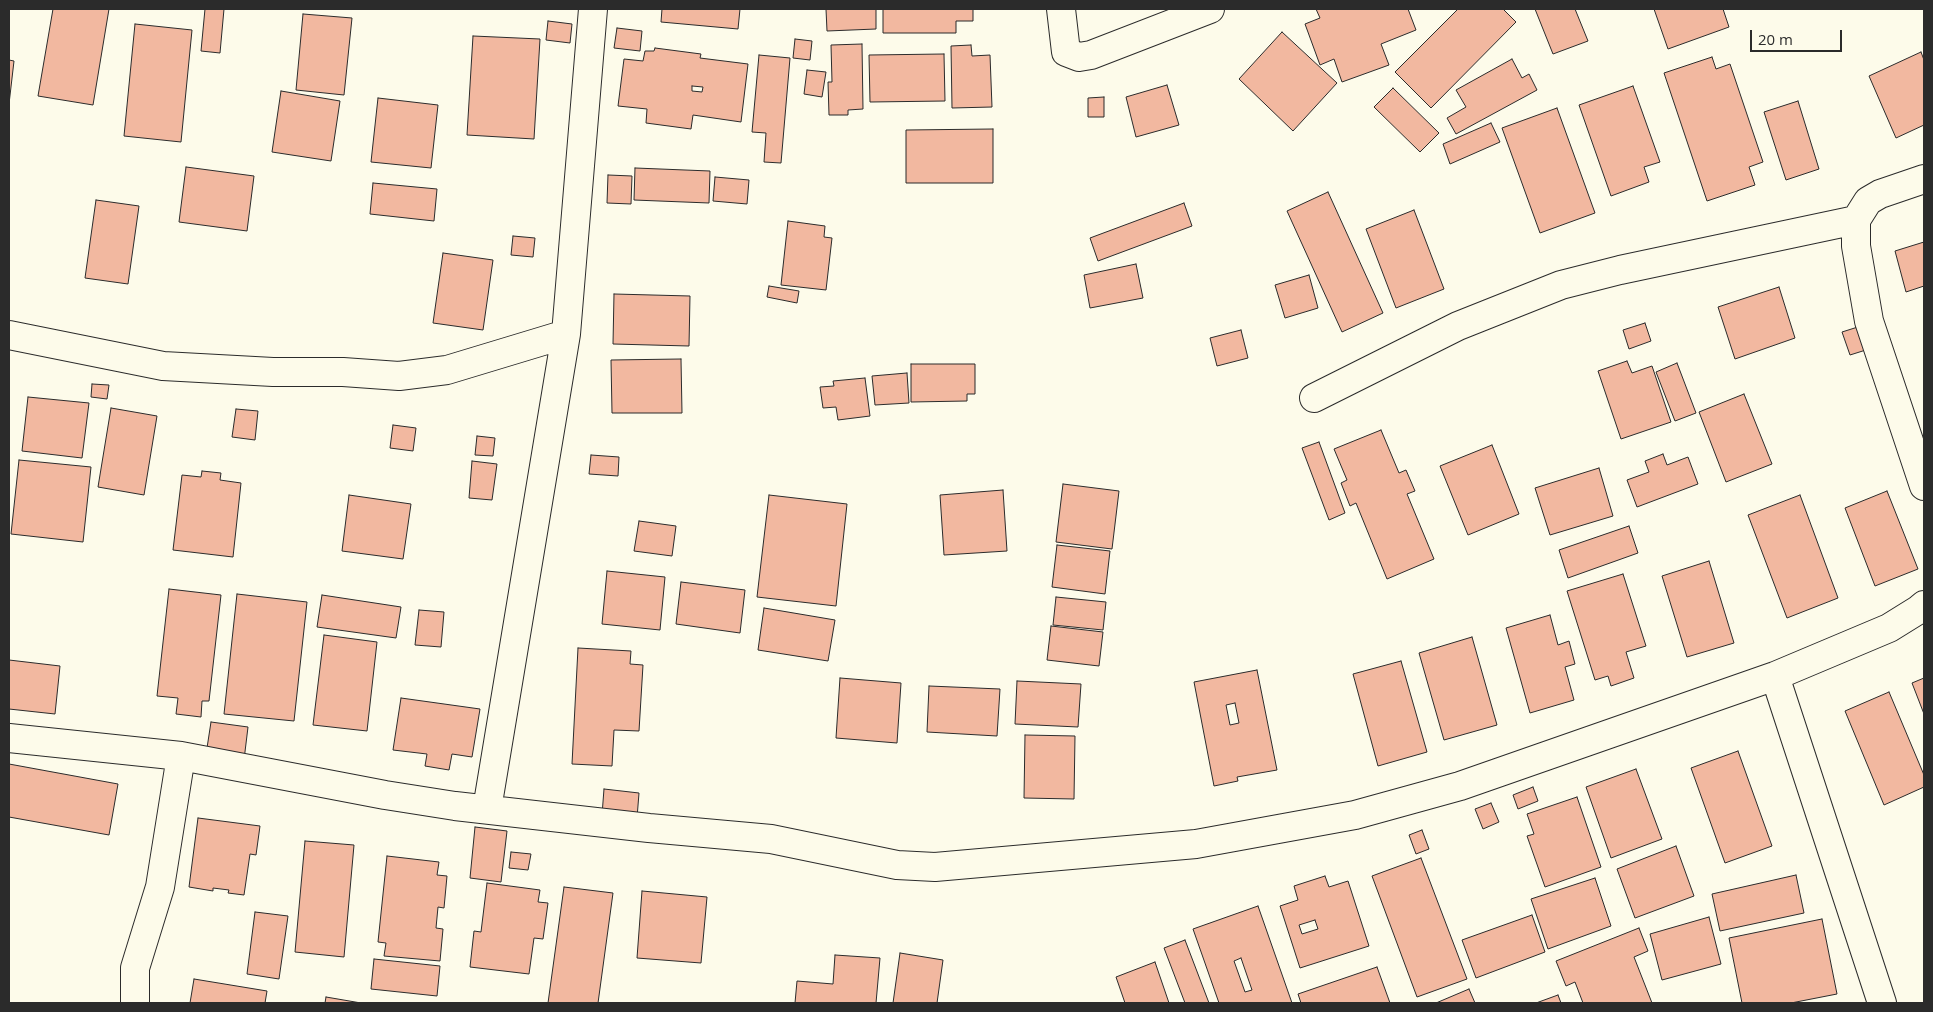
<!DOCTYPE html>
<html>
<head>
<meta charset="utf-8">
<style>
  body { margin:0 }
  #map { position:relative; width:1933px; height:1012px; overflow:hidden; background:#fdfbea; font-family:"Open Sans",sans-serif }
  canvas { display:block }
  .frame { position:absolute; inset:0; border:10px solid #2b2b2b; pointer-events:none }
  .scale { position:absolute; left:1750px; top:30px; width:92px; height:22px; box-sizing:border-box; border:2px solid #2b2b2b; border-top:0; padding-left:6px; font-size:15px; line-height:18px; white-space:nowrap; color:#2b2b2b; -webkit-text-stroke:4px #fdfbea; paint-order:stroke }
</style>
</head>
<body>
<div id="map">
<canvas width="1933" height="1012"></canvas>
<div class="frame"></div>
<div class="scale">20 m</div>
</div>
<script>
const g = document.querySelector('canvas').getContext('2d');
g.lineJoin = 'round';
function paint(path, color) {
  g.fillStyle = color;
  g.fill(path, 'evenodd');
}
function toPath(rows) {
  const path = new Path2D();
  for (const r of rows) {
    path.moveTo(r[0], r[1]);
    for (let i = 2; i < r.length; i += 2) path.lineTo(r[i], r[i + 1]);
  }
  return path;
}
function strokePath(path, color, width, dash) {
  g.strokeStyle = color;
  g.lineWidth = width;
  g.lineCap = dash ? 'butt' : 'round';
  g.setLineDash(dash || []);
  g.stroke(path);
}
const building = toPath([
  [53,9,109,9,93,105,38,96,53,9],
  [205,9,224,9,220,53,201,51,205,9],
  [662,9,740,9,738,29,661,22,662,9],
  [826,9,876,9,876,29,827,31,826,9],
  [883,9,973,9,973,21,956,21,956,33,883,33,883,9],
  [1316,9,1408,9,1416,30,1381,44,1389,65,1342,82,1334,59,1320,65,1305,24,1320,18,1316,9],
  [1458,9,1503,9,1516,22,1431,108,1395,72,1458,9],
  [1535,9,1575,9,1588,41,1553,54,1535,9],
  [1654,9,1723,9,1729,27,1668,49,1654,9],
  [303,14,352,18,344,95,296,90,303,14],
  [548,21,572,24,570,43,546,40,548,21],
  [135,24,192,30,181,142,124,136,135,24],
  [617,28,642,31,640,51,614,48,617,28],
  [1282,32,1337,83,1293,131,1239,79,1282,32],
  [473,36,540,39,534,139,467,135,473,36],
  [795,39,812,41,810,60,793,58,795,39],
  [862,44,863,109,848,110,848,115,829,115,828,82,832,82,831,45,862,44],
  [971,45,972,56,990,55,992,107,952,108,951,46,971,45],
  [655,48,701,54,700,58,748,64,741,122,693,115,691,129,646,123,647,109,618,106,624,59,643,61,645,51,654,51,655,48],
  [692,86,703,87,702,92,692,91,692,86],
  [1921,52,1924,60,1924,125,1896,138,1869,76,1921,52],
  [944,54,945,101,870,102,869,55,944,54],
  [759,55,790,58,781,163,764,162,766,133,752,132,759,55],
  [1712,57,1716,69,1730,64,1763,162,1749,167,1755,185,1707,201,1664,73,1712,57],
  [1512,59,1522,78,1529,74,1537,90,1456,134,1447,118,1466,107,1456,90,1512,59],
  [9,60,14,61,9,104,9,60],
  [807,70,826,72,822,97,804,94,807,70],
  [1167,85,1179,125,1136,137,1126,97,1167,85],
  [1633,86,1660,162,1644,167,1649,182,1611,196,1579,105,1633,86],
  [1393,88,1439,133,1420,152,1374,107,1393,88],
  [281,91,340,101,331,161,272,152,281,91],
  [1104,97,1104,117,1088,117,1088,98,1104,97],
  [378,98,438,105,431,168,371,162,378,98],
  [1798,101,1819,169,1786,180,1764,112,1798,101],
  [1557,108,1595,213,1540,233,1502,128,1557,108],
  [1491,123,1500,142,1450,164,1443,144,1491,123],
  [993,129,993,183,906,183,906,130,993,129],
  [186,167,254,176,247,231,179,222,186,167],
  [635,168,710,171,709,203,634,200,635,168],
  [608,175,632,176,631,204,607,203,608,175],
  [715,177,749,180,747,204,713,201,715,177],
  [373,183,437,189,434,221,370,214,373,183],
  [1328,192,1383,313,1342,332,1287,211,1328,192],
  [96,200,139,206,128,284,85,278,96,200],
  [1184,203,1192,226,1098,261,1090,238,1184,203],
  [1414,210,1444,289,1396,308,1366,229,1414,210],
  [788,221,825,226,824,237,832,238,826,290,781,285,788,221],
  [513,236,535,238,533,257,511,255,513,236],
  [1924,242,1924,286,1906,292,1895,251,1924,242],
  [443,253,493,260,483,330,433,323,443,253],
  [1136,264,1143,298,1090,308,1084,275,1136,264],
  [1309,275,1318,308,1285,318,1275,285,1309,275],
  [769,286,799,291,797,303,767,297,769,286],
  [1779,287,1795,338,1735,359,1718,307,1779,287],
  [614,294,690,296,689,346,613,344,614,294],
  [1645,323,1651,341,1629,349,1623,330,1645,323],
  [1861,326,1869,349,1850,355,1842,332,1861,326],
  [1241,330,1248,358,1217,366,1210,338,1241,330],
  [681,359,682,413,612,413,611,360,681,359],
  [1627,361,1632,373,1652,366,1671,422,1621,439,1598,371,1627,361],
  [1677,363,1696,413,1675,421,1656,372,1677,363],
  [911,364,975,364,975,394,967,394,967,401,911,402,911,364],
  [907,373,909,403,875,405,872,376,907,373],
  [865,378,870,416,838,420,836,407,823,408,820,387,834,386,833,381,865,378],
  [92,384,109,385,107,399,91,397,92,384],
  [1744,394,1772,464,1726,482,1699,412,1744,394],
  [28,397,89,403,82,458,22,451,28,397],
  [111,408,157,416,144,495,98,487,111,408],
  [236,409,258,411,255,440,232,437,236,409],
  [393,425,416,428,413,451,390,448,393,425],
  [1381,430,1399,473,1406,470,1415,491,1407,494,1434,559,1387,579,1356,503,1350,506,1341,483,1347,480,1334,449,1381,430],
  [477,436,495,438,493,456,475,455,477,436],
  [1319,442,1345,513,1329,520,1302,448,1319,442],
  [1492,445,1519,514,1468,535,1440,466,1492,445],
  [1663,454,1667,465,1688,457,1698,484,1637,507,1627,480,1649,472,1645,461,1663,454],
  [591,455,619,457,618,476,589,474,591,455],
  [19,460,91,467,83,542,11,534,19,460],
  [472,461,497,464,492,500,469,498,472,461],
  [1599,468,1613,516,1550,535,1535,488,1599,468],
  [202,471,221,473,220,480,241,483,233,557,173,550,182,475,201,477,202,471],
  [1063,484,1119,491,1112,549,1056,542,1063,484],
  [1003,490,1007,551,944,555,940,495,1003,490],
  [1887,491,1918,569,1875,586,1845,508,1887,491],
  [349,495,411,504,403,559,342,551,349,495],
  [769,495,847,504,836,606,757,597,769,495],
  [1800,495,1838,598,1787,618,1748,515,1800,495],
  [639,521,676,526,672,556,634,551,639,521],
  [1629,526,1638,553,1568,578,1559,550,1629,526],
  [1057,545,1110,551,1105,594,1052,587,1057,545],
  [1709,561,1734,643,1687,657,1662,576,1709,561],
  [607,571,665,577,660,630,602,624,607,571],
  [1623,574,1646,646,1626,652,1634,678,1611,686,1608,676,1595,680,1567,591,1623,574],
  [681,582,745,590,740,633,676,624,681,582],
  [169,589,221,595,209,701,202,701,201,717,176,714,178,698,157,696,169,589],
  [237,594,307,602,294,721,224,714,237,594],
  [322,595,401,607,396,638,317,627,322,595],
  [1056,597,1106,602,1103,630,1053,625,1056,597],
  [764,608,835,620,828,661,758,650,764,608],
  [419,610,444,612,441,647,415,645,419,610],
  [1550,615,1558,645,1569,641,1575,664,1565,667,1574,700,1530,713,1506,628,1550,615],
  [1051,626,1103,632,1099,666,1047,660,1051,626],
  [324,635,377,642,367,731,313,725,324,635],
  [1472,637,1497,725,1444,740,1419,653,1472,637],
  [578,648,631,651,630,664,643,665,639,731,614,730,612,766,572,764,578,648],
  [9,660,60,666,55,714,9,709,9,660],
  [1401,661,1427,752,1378,766,1353,674,1401,661],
  [1257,670,1277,770,1237,777,1238,781,1214,786,1194,682,1257,670],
  [1235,703,1239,723,1230,725,1226,705,1235,703],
  [840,678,901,683,897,743,836,738,840,678],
  [1924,678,1924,714,1912,683,1924,678],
  [1017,681,1081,684,1078,727,1015,724,1017,681],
  [929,686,1000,689,997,736,927,732,929,686],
  [1889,692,1924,775,1924,787,1884,805,1845,711,1889,692],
  [401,698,480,709,472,757,452,754,449,770,425,766,427,754,393,750,401,698],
  [211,722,248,727,244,760,207,748,211,722],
  [1025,735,1075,736,1074,799,1024,798,1025,735],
  [1738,751,1772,846,1725,863,1691,768,1738,751],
  [9,764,118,784,109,835,9,817,9,764],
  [1636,769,1662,839,1611,858,1586,787,1636,769],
  [1533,787,1538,801,1518,809,1513,795,1533,787],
  [604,789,639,793,637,818,602,815,604,789],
  [1577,797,1601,867,1545,887,1527,836,1534,834,1527,814,1577,797],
  [1491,803,1499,822,1483,829,1475,809,1491,803],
  [198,818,260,826,256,855,250,854,244,895,228,893,229,890,213,888,213,891,189,887,198,818],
  [475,827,507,831,501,882,470,878,475,827],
  [1422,830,1429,849,1416,854,1409,835,1422,830],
  [305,841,354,845,344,957,295,952,305,841],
  [1676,846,1694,896,1635,918,1617,869,1676,846],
  [511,852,531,854,528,870,509,868,511,852],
  [387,856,439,862,437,875,447,876,444,908,438,907,436,928,443,929,440,961,384,956,386,943,378,942,387,856],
  [1421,858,1467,979,1417,997,1372,876,1421,858],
  [1796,875,1804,913,1720,931,1712,894,1796,875],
  [1325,876,1329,887,1348,881,1369,946,1300,968,1280,906,1298,900,1294,886,1325,876],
  [1315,920,1318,929,1302,934,1299,925,1315,920],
  [1595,878,1611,926,1548,949,1531,899,1595,878],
  [487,883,540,890,538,902,548,903,543,939,534,938,529,974,470,967,474,931,481,932,487,883],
  [564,887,613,893,598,1003,548,1003,564,887],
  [642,891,707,897,701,963,637,958,642,891],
  [1258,906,1292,1003,1219,1003,1193,929,1258,906],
  [1241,958,1252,990,1245,992,1234,961,1241,958],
  [255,912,288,916,279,979,247,974,255,912],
  [1532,915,1545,952,1476,978,1462,940,1532,915],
  [1709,917,1721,964,1662,980,1650,934,1709,917],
  [1822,919,1837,994,1791,1003,1742,1003,1729,938,1822,919],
  [1639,928,1648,951,1634,957,1652,1003,1583,1003,1575,982,1566,986,1556,961,1639,928],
  [1185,940,1209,1003,1185,1003,1164,948,1185,940],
  [900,953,943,960,937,1003,893,1003,900,953],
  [835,955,880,958,876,1003,795,1003,797,981,833,984,835,955],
  [374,959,440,966,437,996,371,989,374,959],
  [1155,962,1169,1003,1125,1003,1116,977,1155,962],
  [1377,967,1390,1003,1301,1003,1298,994,1377,967],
  [194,979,267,991,265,1003,190,1003,194,979],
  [1469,989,1475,1003,1436,1003,1469,989],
  [1558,995,1561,1003,1536,1003,1558,995],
  [326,997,361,1003,325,1003,326,997]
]);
paint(building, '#f2b8a0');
strokePath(building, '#2b2b2b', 1);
const minor = toPath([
  [1061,9,1066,52,1079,57,1091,55,1210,9],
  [1924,179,1880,194,1868,201,1856,220,1856,246,1869,321,1924,486],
  [9,335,163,366,273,372,343,372,399,376,447,370,566,334],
  [1314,398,1458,326,1561,285,1620,270,1856,220],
  [1775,676,1882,1003],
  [9,738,181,756,385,795,455,806,649,828,771,839,897,865,935,867,1196,844,1355,815,1460,786,1775,676,1889,628,1918,610,1924,605],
  [487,809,566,334,593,9],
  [135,1003,135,968,160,887,181,756]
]);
strokePath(minor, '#2b2b2b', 30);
strokePath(minor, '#fdfbea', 28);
</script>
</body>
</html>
